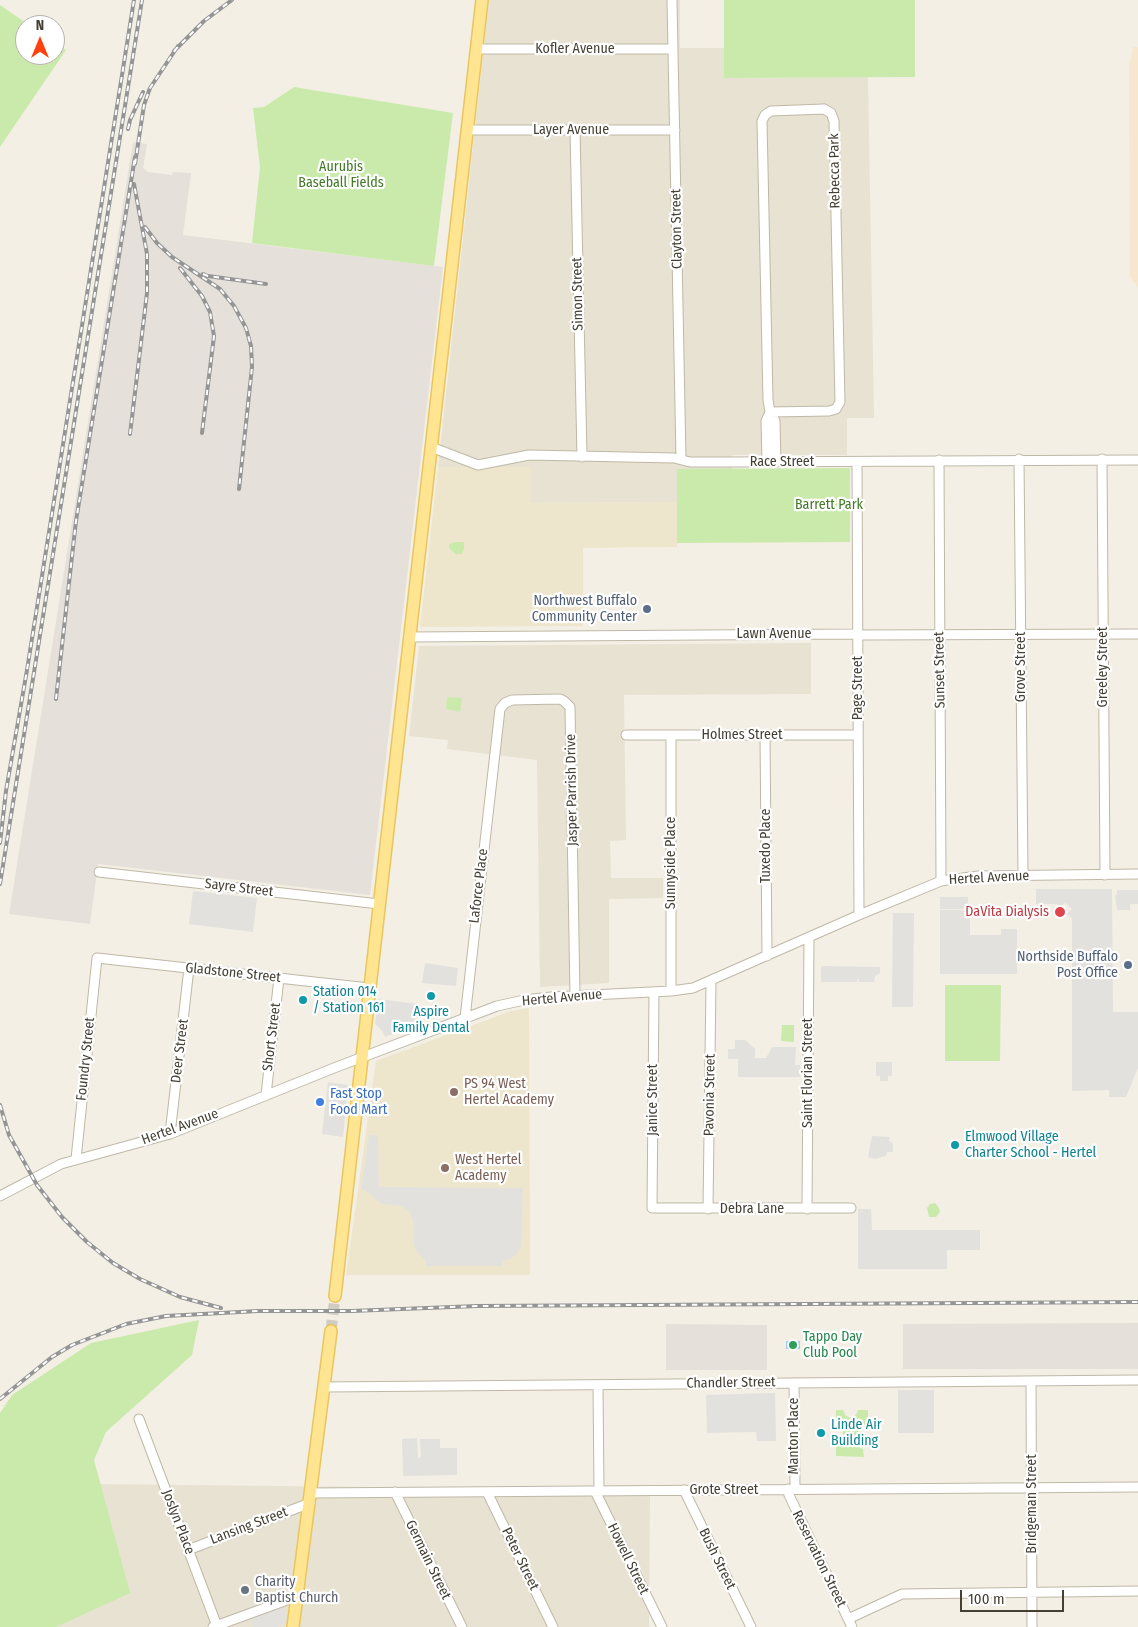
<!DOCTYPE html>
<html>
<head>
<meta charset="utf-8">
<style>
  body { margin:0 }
  #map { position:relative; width:1138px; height:1627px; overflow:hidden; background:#f3efe4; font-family:"Fira Sans Condensed",sans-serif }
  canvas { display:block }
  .north { position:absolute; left:15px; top:15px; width:50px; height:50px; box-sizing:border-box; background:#fff; border:1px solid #b5b2ae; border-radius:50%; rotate:0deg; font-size:14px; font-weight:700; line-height:20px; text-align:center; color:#453f34 }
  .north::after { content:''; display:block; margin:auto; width:18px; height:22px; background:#ff400f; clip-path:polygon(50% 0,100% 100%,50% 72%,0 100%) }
  .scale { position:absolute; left:960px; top:1590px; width:104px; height:22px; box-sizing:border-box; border:2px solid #453f34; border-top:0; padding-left:6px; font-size:15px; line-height:18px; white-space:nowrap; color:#453f34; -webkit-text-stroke:4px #fff; paint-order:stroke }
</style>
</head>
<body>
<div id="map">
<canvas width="1138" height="1627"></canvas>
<div class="north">N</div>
<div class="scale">100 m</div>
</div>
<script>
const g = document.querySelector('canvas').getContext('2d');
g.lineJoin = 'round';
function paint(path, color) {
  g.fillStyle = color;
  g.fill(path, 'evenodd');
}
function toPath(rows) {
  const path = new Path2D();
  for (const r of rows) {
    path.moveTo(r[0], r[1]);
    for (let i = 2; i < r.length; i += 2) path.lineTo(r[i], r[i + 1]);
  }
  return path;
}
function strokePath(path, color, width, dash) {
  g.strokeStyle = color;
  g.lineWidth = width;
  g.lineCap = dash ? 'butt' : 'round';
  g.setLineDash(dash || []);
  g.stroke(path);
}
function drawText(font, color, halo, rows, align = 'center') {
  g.font = font + ' "Fira Sans Condensed",sans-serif';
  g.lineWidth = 4.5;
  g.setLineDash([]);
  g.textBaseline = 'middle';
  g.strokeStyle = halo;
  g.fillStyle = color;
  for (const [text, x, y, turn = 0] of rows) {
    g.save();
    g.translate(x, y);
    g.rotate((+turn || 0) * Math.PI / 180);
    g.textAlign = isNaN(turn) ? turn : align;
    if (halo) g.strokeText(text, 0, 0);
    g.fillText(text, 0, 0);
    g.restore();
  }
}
paint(toPath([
  [489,0,680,0,680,48,724,48,724,78,868,77,874,418,847,418,847,455,732,455,732,469,677,469,677,502,531,503,531,467,438,467],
  [811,643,811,694,624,695,626,840,610,841,611,878,663,878,663,898,609,899,609,983,540,987,537,760,447,749,448,740,409,736,419,646],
  [0,1483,650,1490,649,1627,0,1627]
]), '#e7e2d2');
paint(toPath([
  [1133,47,1138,47,1138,287,1130,277,1129,67]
]), '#f6e7ce');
paint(toPath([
  [133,142,147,144,143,168,148,172,172,175,173,172,191,173,183,235,443,267,370,895,98,864,90,924,9,914],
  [1138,1323,1138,1369,903,1369,903,1324],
  [666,1324,767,1325,767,1370,666,1370]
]), '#e5e0d9');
paint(toPath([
  [438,467,531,467,531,503,677,502,677,547,583,548,583,626,420,627],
  [529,1008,530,1275,346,1275,376,1061,511,1011]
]), '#ede6cd');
paint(toPath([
  [724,0,915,0,915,77,724,78],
  [0,5,29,25,25,25,25,55,55,55,55,42,66,50,0,147],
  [294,87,453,113,434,266,252,243,260,167,253,108,264,107],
  [850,468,850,542,677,543,677,469],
  [456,542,464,542,464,549,462,554,456,554,449,548,449,544],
  [447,697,462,698,460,712,446,709],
  [945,985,1001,985,1000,1061,945,1061],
  [782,1025,794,1025,794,1042,781,1041],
  [935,1203,939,1208,940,1212,936,1217,929,1217,927,1208,930,1204],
  [199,1320,192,1355,106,1432,94,1460,130,1593,56,1627,0,1627,0,1413,12,1395,91,1343],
  [836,1410,843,1410,845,1415,850,1418,856,1415,858,1410,868,1410,868,1427,860,1427,860,1448,863,1449,864,1457,836,1456,836,1440,843,1440,843,1421,836,1421]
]), '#caeaab');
paint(toPath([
  [1036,889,1112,889,1113,1012,1138,1012,1138,1068,1126,1097,1109,1097,1109,1090,1072,1091,1072,918,1067,914,1072,909,1065,903,1060,907,1057,904,1036,904],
  [1117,890,1138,890,1138,904,1130,904,1130,910,1117,910,1115,895,1117,895],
  [193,891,257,898,253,932,189,924],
  [940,897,968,897,968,909,940,909],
  [940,910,970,910,970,935,1001,935,1001,929,1017,929,1017,974,940,974],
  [893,913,914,913,913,1007,892,1007],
  [425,963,458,968,456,986,422,983],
  [821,966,880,967,880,973,875,976,874,982,859,982,858,977,857,982,821,982],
  [378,999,418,1004,416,1025,385,1037,383,1032,375,1024],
  [735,1040,745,1040,755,1049,755,1058,766,1058,772,1047,796,1047,795,1065,800,1065,800,1077,738,1077,738,1059,728,1059,728,1049,735,1049],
  [876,1062,892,1062,892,1076,888,1076,888,1081,880,1081,880,1076,876,1076],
  [328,1082,348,1085,343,1137,322,1134],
  [369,1135,378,1135,379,1187,523,1188,521,1246,517,1254,510,1259,503,1261,502,1266,426,1266,425,1260,416,1251,414,1244,413,1221,410,1212,401,1206,382,1204,366,1191,361,1189],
  [872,1136,890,1137,889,1141,893,1143,893,1152,887,1152,886,1156,875,1159,868,1157],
  [858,1209,871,1209,872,1230,980,1230,980,1250,947,1250,947,1269,858,1269],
  [898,1390,934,1390,934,1433,898,1433],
  [775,1393,776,1441,757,1441,756,1432,707,1433,706,1395],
  [417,1438,418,1458,421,1457,420,1439,440,1439,440,1448,457,1448,457,1475,403,1476,402,1439],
  [282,1608,286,1609,283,1624,276,1627,254,1627,251,1619]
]), '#e3e1dd');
paint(toPath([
  [786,1341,800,1341,800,1349,786,1349]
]), '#9dccf3');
strokePath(toPath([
  [331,1331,335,1296]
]), '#d0ccc1', 11, [11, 5.5]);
const minor = toPath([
  [672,0,681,459],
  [477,49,673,49],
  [824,109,831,113,834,121,840,402,836,409,829,411,770,412,768,400,762,121,765,115,771,111,824,109],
  [468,130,675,130],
  [575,130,582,457],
  [770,412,775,421,776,462],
  [431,447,478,465,529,455,674,458,690,462,732,462,1138,460],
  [1019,459,1023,875],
  [1102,459,1105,875],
  [939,460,941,881],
  [767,462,766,421,770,412],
  [857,462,859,915],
  [409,637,853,634,864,635,1138,634],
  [626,735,858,735],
  [765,735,767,956],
  [99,872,379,904],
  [671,991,671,735],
  [654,992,652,1208,851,1208],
  [465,1018,500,709,505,703,512,700,560,699,564,701,570,707,575,996],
  [266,1095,279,978],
  [170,1134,189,968],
  [76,1159,97,958,369,988],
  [0,1196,61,1164,170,1134,334,1068,497,1006,524,1000,551,997,671,991,693,988,859,915,941,881,978,876,1138,874],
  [708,1209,711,982],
  [807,1209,809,937],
  [1031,1381,1032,1627],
  [794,1383,795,1489],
  [598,1385,599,1491],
  [325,1387,1138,1380],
  [139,1419,217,1626],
  [788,1489,789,1495,852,1627],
  [684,1490,751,1627],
  [595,1491,662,1627],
  [395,1492,462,1627],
  [487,1492,553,1627],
  [311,1493,1138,1487],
  [188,1550,310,1503],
  [848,1619,902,1594,1138,1591],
  [213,1627,298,1596]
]);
const major = toPath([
  [335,1296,482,0],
  [293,1627,331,1331]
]);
strokePath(minor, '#bfb8a7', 11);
strokePath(major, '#e9c65d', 14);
strokePath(minor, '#fff', 9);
strokePath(major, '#ffe591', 11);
const rail = toPath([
  [174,51,204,21,232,0],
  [128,129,130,120,143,92],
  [135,164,144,105,150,88,178,46],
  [145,227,157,243,172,257,220,289,234,306,246,328,251,346,252,367,239,489],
  [180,268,202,296,210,312,214,336,202,433],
  [203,274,208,276,266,284],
  [130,434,147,293,147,254,134,184],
  [56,699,76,521,135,157],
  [0,843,6,791,27,670,134,0],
  [0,884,142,0],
  [0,1105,9,1135,37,1185,62,1217,87,1242,113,1263,140,1279,180,1297,221,1308],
  [0,1399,52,1357,72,1345,126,1324,166,1316,258,1311,352,1311,477,1306,1138,1302]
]);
strokePath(rail, '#959595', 4);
strokePath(rail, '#fff', 2, [5.5]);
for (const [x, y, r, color] of [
  [647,609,5,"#5c6f8a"],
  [1060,912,6,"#e0444e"],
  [1128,965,5,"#5c6f8a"],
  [431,996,5,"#0f9aa8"],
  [303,1000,5,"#0f9aa8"],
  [454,1092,5,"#8d6e63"],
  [320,1102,5,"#3f7fe0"],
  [955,1145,5,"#0f9aa8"],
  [445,1168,5,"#8d6e63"],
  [793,1345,5,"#2e9e5b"],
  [821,1433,5,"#0f9aa8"],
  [245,1590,5,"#6b7280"]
]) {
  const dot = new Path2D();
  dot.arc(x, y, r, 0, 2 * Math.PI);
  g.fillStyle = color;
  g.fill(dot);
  strokePath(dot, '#fff', 2);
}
drawText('14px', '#453f34', '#fff', [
  ["Kofler Avenue",575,49],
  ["Layer Avenue",571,130],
  ["Rebecca Park",835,171,-91],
  ["Clayton Street",677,229,-91],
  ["Simon Street",578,294,-91],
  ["Race Street",782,462],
  ["Lawn Avenue",774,634],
  ["Grove Street",1021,667,-90],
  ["Greeley Street",1103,667,-90],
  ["Sunset Street",940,670,-91],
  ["Page Street",858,688,-90],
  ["Holmes Street",742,735],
  ["Jasper Parrish Drive",572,790,-91],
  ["Tuxedo Place",766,846,-90],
  ["Sunnyside Place",671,863,-90],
  ["Hertel Avenue",989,878,-3],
  ["Laforce Place",479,886,-83],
  ["Sayre Street",239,888,7],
  ["Gladstone Street",233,973,6],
  ["Hertel Avenue",562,998,-5],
  ["Short Street",272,1037,-83],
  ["Deer Street",180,1051,-83],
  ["Foundry Street",86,1059,-84],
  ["Saint Florian Street",808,1073,-90],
  ["Pavonia Street",710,1095,-89],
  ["Janice Street",653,1100,-90],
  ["Hertel Avenue",180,1127,-20],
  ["Debra Lane",752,1209],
  ["Chandler Street",731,1383,-1],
  ["Manton Place",794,1436,-90],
  ["Grote Street",724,1490],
  ["Bridgeman Street",1032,1504,-90],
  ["Joslyn Place",178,1522,69],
  ["Lansing Street",249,1526,-21],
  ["Peter Street",520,1559,64],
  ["Howell Street",628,1559,64],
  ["Bush Street",717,1559,64],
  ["Reservation Street",819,1559,64],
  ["Germain Street",428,1560,64]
]);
drawText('14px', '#407a25', '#fff', [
  ["Aurubis",341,167],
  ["Baseball Fields",341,183],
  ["Barrett Park",829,505]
]);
drawText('14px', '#4e5e75', '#fff', [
  ["Northwest Buffalo",637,601],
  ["Community Center",637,617],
  ["Northside Buffalo",1118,957],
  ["Post Office",1118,973]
], 'right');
drawText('14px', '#be3a42', '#fff', [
  ["DaVita Dialysis",1049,912]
], 'right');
drawText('14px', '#0d838f', '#fff', [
  ["Station 014",313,992],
  ["/ Station 161",313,1008],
  ["Aspire",431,1012,"center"],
  ["Family Dental",431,1028,"center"],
  ["Elmwood Village",965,1137],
  ["Charter School - Hertel",965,1153],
  ["Linde Air",831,1425],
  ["Building",831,1441]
], 'left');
drawText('14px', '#785e54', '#fff', [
  ["PS 94 West",464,1084],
  ["Hertel Academy",464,1100],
  ["West Hertel",455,1160],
  ["Academy",455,1176]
], 'left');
drawText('14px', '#366cbe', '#fff', [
  ["Fast Stop",330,1094],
  ["Food Mart",330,1110]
], 'left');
drawText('14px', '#27864d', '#fff', [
  ["Tappo Day",803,1337],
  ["Club Pool",803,1353]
], 'left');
drawText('14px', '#5b616d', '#fff', [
  ["Charity",255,1582],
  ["Baptist Church",255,1598]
], 'left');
</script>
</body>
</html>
